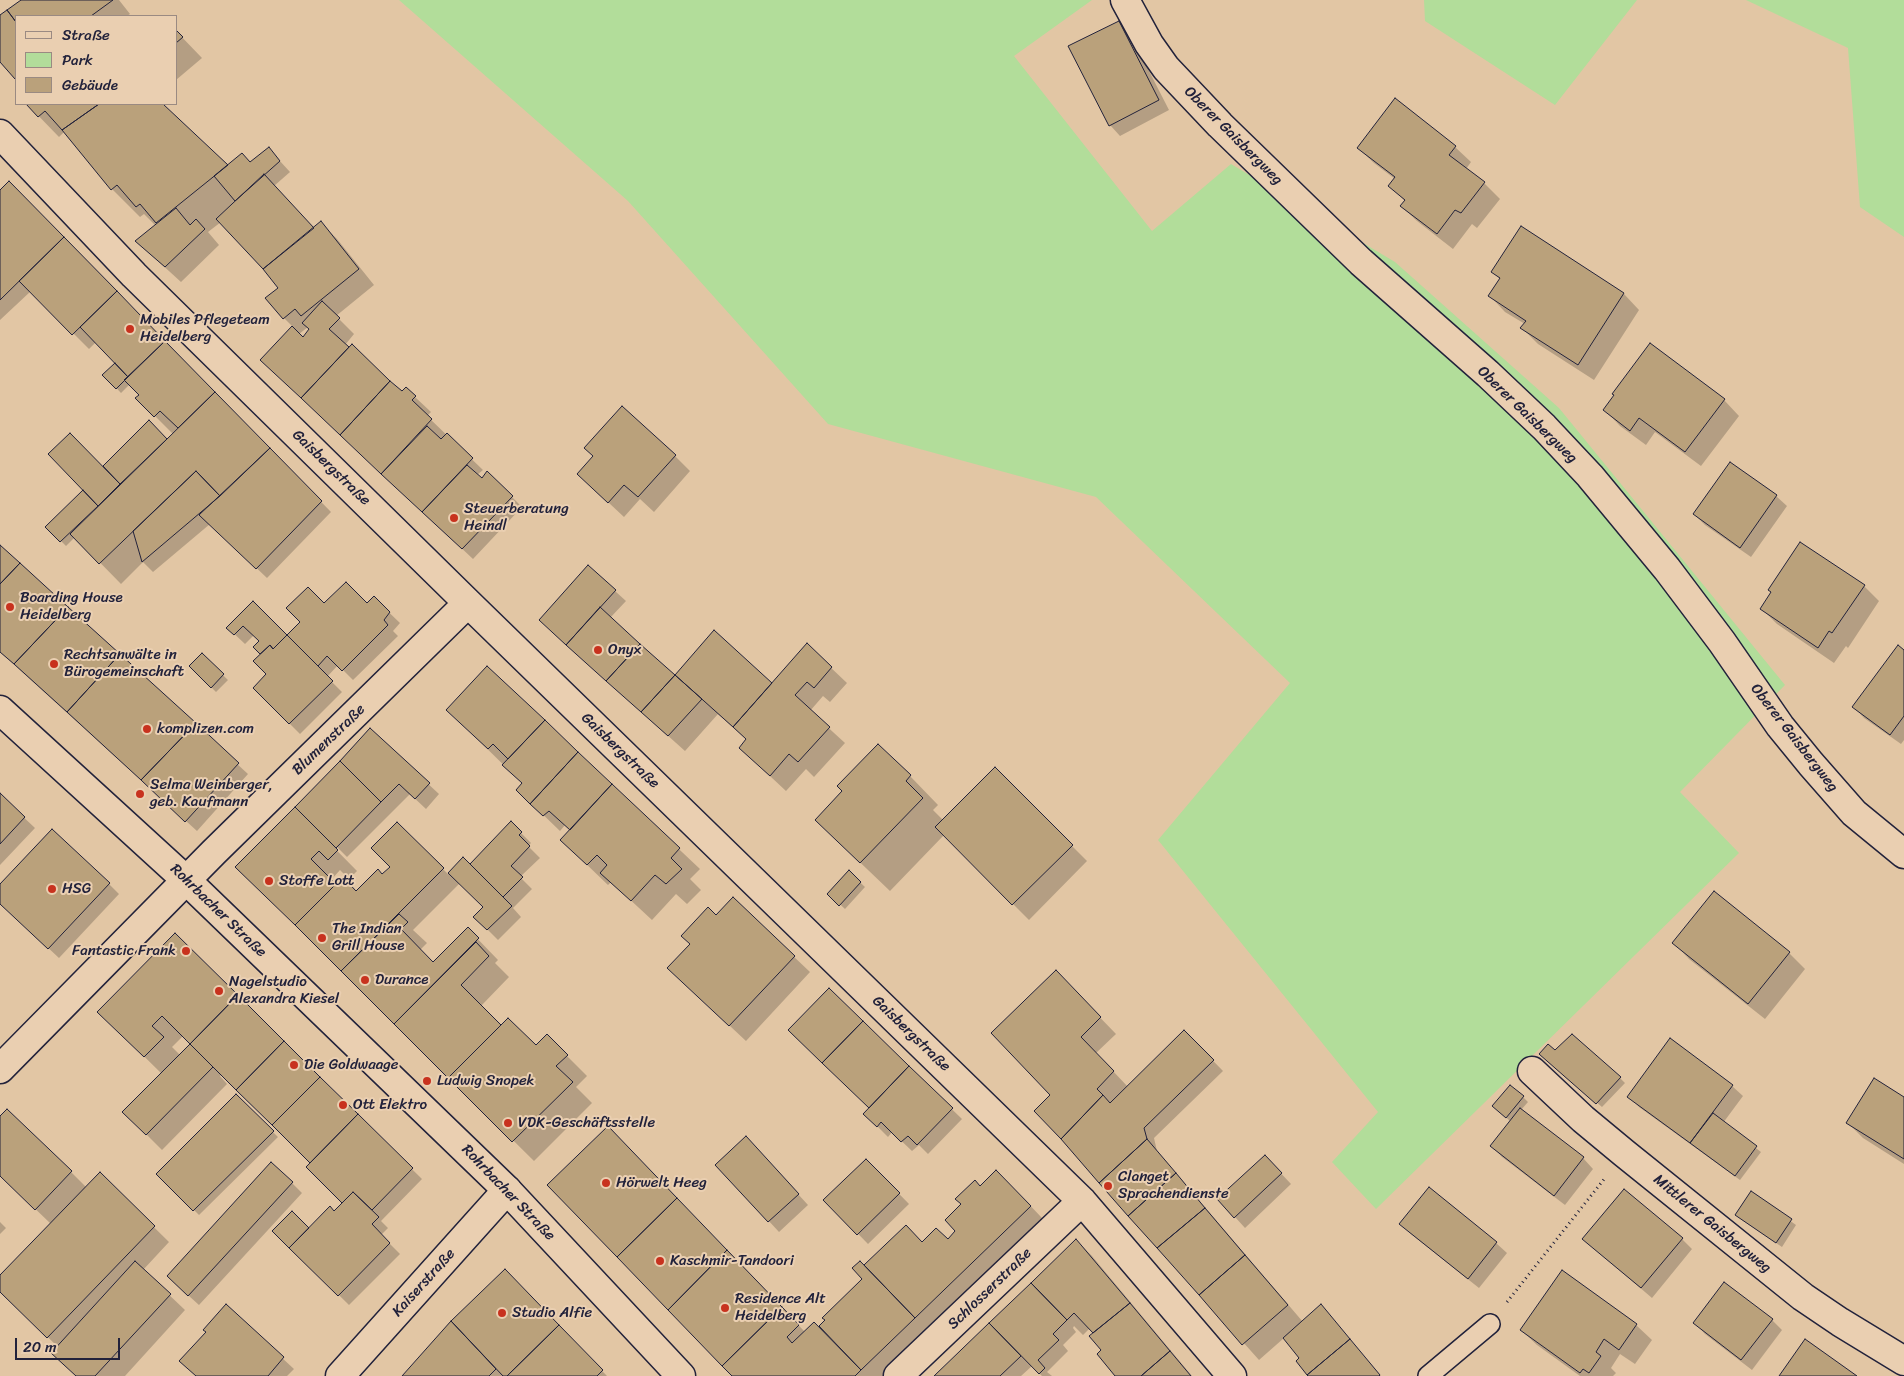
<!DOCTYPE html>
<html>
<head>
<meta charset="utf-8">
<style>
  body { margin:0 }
  #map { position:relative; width:1904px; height:1376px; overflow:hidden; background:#e2c6a4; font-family:Sriracha,sans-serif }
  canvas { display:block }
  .legend { position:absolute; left:15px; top:15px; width:162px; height:90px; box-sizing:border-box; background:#eacfb1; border:1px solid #9a8a82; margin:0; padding:6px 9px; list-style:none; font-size:15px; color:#22223b }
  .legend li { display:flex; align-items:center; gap:10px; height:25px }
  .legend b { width:25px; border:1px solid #9a8a82 }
  .scale { position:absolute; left:15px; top:1338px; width:105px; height:22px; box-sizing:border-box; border:2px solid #22223b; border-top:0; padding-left:6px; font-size:15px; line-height:18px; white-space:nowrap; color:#22223b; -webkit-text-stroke:4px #eacfb1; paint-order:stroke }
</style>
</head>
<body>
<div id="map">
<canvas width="1904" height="1376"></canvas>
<ul class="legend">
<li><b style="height:6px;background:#eacfb1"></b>Straße</li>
<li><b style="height:14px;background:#b2dd9a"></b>Park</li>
<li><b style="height:14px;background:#baa17b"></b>Gebäude</li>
</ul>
<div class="scale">20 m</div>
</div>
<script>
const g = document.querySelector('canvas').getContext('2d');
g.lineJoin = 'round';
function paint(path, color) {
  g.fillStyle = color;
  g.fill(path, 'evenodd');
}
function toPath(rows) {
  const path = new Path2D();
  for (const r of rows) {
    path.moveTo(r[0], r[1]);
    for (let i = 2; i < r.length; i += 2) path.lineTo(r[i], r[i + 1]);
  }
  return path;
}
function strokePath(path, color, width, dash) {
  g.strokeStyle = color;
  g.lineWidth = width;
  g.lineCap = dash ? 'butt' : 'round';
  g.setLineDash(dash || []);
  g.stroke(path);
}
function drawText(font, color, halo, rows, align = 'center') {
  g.font = font + ' Sriracha,sans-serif';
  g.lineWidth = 4;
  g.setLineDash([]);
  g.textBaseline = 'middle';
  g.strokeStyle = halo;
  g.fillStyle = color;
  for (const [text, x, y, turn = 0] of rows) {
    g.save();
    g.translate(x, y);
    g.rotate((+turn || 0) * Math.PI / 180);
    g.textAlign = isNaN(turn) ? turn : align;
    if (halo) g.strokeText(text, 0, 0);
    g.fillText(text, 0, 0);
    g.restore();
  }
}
paint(toPath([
  [399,0,1092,0,1014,56,1152,231,1231,164,1395,262,1559,408,1785,685,1680,792,1739,853,1376,1209,1332,1162,1378,1112,1158,840,1290,683,1096,497,828,424,628,201],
  [1424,0,1637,0,1555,105,1425,21],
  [1746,0,1904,0,1904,237,1860,207,1848,48]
]), '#b2dd9a');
paint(toPath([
  [23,0,119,0,130,14,127,16,16,16,16,79,0,60,0,17],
  [1119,22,1129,32,1169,110,1120,136,1110,125],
  [176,31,202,58,176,80],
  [27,104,161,104,228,166,251,163,268,148,290,172,274,186,314,229,321,223,337,239,374,285,336,316,354,334,345,345,402,393,415,397,431,412,427,416,483,470,477,475,512,497,522,507,473,559,278,376,293,327,284,318,279,288,264,268,221,222,208,232,219,245,181,282,136,241,156,226,144,214,140,217,112,189,65,131,59,137],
  [308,327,311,330,303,338,299,334],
  [1455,147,1471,162,1466,169,1484,183,1500,199,1477,228,1472,224,1453,249,1417,221,1401,206,1405,201,1389,186,1395,179,1374,163,1358,148],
  [9,182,331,512,267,578,210,524,153,572,143,562,121,584,75,537,66,546,47,527,85,490,103,468,149,422,167,440,173,434,137,398,140,395,130,384,121,393,104,375,116,363,96,342,89,349,31,291,0,320,0,192],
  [1521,228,1624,294,1639,310,1594,380,1538,344,1522,328,1525,324,1505,312,1490,296,1501,280,1492,272],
  [1724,400,1739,416,1701,466,1655,432,1646,445,1620,426,1605,410],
  [675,456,690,471,654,512,640,499,624,517,594,489],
  [1776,496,1787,506,1751,557,1705,525,1694,514],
  [0,546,248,774,197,831,0,652],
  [1864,586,1879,601,1848,648,1846,646,1834,663,1777,624,1762,609],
  [615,591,626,601,610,618,675,676,772,684,807,645,847,683,830,702,823,696,810,711,845,743,814,777,806,769,786,791,740,748,747,740,718,714,685,751,551,631],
  [374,598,400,623,393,631,398,636,353,680,338,665,327,677,342,692,300,734,254,688,268,674,262,655,254,647,260,641,254,635,245,644,228,628,253,603,287,636,301,622,324,605,367,605],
  [1904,651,1904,740,1901,744,1864,718,1854,707],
  [202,655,228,680,216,692,190,666],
  [487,668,700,869,690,879,701,890,687,904,676,894,652,920,611,882,608,885,582,860,571,830,565,825,560,831,533,805,523,784,468,730],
  [370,730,439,794,426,809,410,794,347,857,297,807],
  [995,769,1087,861,1029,920,944,835,890,891,845,848,910,776,938,805,933,810,943,820],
  [0,795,35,828,0,865],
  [295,808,357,871,349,879,340,870,331,880,336,886,356,892,382,876,391,867,397,824,448,874,463,859,470,865,511,823,531,843,528,846,540,858,520,877,532,889,513,908,521,917,498,940,475,917,484,907,460,883,413,930,427,943,420,950,433,964,468,929,498,960,495,963,509,977,481,1006,501,1026,536,1047,547,1036,587,1076,576,1087,592,1103,534,1161,237,867],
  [849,872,865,887,845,909,829,894],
  [109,884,119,894,59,958,0,903,0,886],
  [733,899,810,972,746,1041,684,983,716,917],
  [175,935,422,1179,381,1221,388,1228,381,1235,400,1254,349,1305,274,1231,309,1230,334,1212,344,1203,312,1163,222,1074,220,1076,227,1084,162,1150,124,1112,162,1074,99,1012],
  [183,1036,191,1044,180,1055,172,1047],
  [1674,943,1789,953,1805,969,1765,1019,1689,959],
  [1056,972,1116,1034,1096,1053,1128,1087,1184,1031,1223,1071,1154,1138,1157,1151,1303,1322,1321,1306,1381,1376,1309,1376,1301,1358,1284,1338,1259,1360,1100,1182,1052,1095],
  [829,990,962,1119,928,1154,919,1145,912,1151,892,1132,888,1137,865,1114,870,1108],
  [1555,1052,1620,1078,1625,1083,1602,1107,1546,1059],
  [1732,1086,1743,1096,1723,1123,1761,1152,1740,1180,1639,1107,1629,1096],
  [236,1096,278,1137,199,1215,158,1174],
  [1523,1097,1528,1102,1521,1110,1583,1158,1593,1169,1565,1205,1502,1157,1492,1146,1511,1122,1499,1111],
  [1904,1098,1904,1164,1863,1138,1848,1123],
  [0,1117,71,1172,87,1188,100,1174,169,1242,143,1270,185,1310,125,1376,76,1376,58,1347,0,1291,0,1277,51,1224,0,1175],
  [756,1148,808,1205,779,1232,717,1165],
  [866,1160,909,1204,868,1244,825,1200],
  [1275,1167,1291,1184,1245,1228,1235,1217],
  [292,1183,302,1193,199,1305,179,1287],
  [980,1187,1025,1200,1058,1235,913,1376,734,1376,754,1279,805,1332,819,1328,864,1279,864,1267,906,1227,922,1243,948,1241,957,1231,962,1204],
  [1751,1193,1796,1225,1782,1247,1742,1220],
  [0,1222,6,1228,0,1234],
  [1401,1224,1496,1243,1507,1253,1479,1288,1411,1234],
  [1583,1239,1682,1239,1692,1249,1652,1298],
  [1076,1240,1092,1256,1192,1376,1117,1376,1095,1333,1090,1328,1083,1335,1074,1326,1073,1328,1076,1332,1063,1345,1068,1351,1047,1372,1052,1376,1042,1376,1032,1366,1021,1376,936,1376],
  [505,1271,525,1291,607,1376,404,1376,452,1322],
  [226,1306,294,1369,287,1376,196,1376,207,1332],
  [1772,1320,1782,1330,1752,1370,1705,1334,1695,1323],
  [1636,1325,1652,1340,1635,1364,1620,1354,1611,1368,1616,1373,1613,1376,1580,1376,1537,1345,1521,1330]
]), '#0003');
const building = toPath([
  [21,0,113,0,91,16,16,16,16,22,7,10,21,0],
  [7,10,16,22,16,78,15,79,0,62,0,15,7,10],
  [1119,21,1159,100,1109,126,1068,46,1119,21],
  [176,30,183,37,176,43,176,30],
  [1395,98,1456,146,1449,155,1485,182,1461,213,1455,210,1437,234,1400,206,1405,200,1388,186,1395,177,1357,148,1395,98],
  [26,104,99,104,62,130,45,111,38,117,26,104],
  [99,104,163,104,228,165,156,223,140,204,136,207,117,185,111,190,62,130,99,104],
  [269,147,280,161,235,201,214,176,242,153,250,162,269,147],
  [264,174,314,228,263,269,216,219,264,174],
  [9,181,64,237,0,300,0,190,9,181],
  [176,208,190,225,196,219,205,229,165,267,135,241,176,208],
  [321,221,359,269,301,316,295,309,283,319,265,298,278,288,263,269,321,221],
  [1521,226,1624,293,1578,365,1520,328,1526,321,1488,296,1500,278,1491,272,1521,226],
  [64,237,117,291,72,335,19,281,64,237],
  [117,291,165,341,128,377,80,327,117,291],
  [322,301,340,318,329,329,349,347,301,398,260,360,292,326,303,337,309,329,302,323,322,301],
  [165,341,215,392,178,428,160,411,154,417,135,398,139,395,124,380,165,341],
  [1650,343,1725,399,1685,452,1639,418,1630,431,1603,410,1614,395,1612,394,1650,343],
  [352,344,390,381,340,435,301,398,352,344],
  [115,363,128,377,116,389,102,375,115,363],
  [390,381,402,391,406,387,416,396,412,400,432,419,381,474,340,435,390,381],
  [215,392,270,448,220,496,196,471,99,564,70,534,215,392],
  [622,406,676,455,638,497,624,485,608,503,577,474,593,456,584,448,622,406],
  [149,420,167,439,120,484,103,466,149,420],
  [427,426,441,439,447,433,473,458,422,512,381,474,427,426],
  [70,433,120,484,98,506,48,454,70,433],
  [270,448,322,501,256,569,199,515,270,448],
  [1730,462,1777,495,1740,548,1693,514,1730,462],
  [467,465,482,478,487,471,513,496,462,549,422,512,467,465],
  [196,471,220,496,142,562,133,531,196,471],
  [83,490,98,506,60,542,45,527,83,490],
  [1800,542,1865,585,1832,633,1829,631,1818,648,1760,609,1771,592,1768,590,1800,542],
  [0,545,20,563,0,584,0,545],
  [20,563,68,607,14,664,0,652,0,584,20,563],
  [588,565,616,590,566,645,539,620,588,565],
  [346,582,367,603,374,596,390,612,384,620,388,625,342,671,327,656,318,666,287,635,300,622,286,608,308,587,324,603,346,582],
  [253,601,287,635,273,649,270,645,260,654,253,647,259,641,243,626,234,635,226,628,253,601],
  [68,607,120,654,67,712,14,664,68,607],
  [600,607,640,644,606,681,566,645,600,607],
  [714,630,772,683,733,727,675,675,714,630],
  [287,635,333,681,289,724,253,688,266,674,253,661,270,645,273,649,287,635],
  [807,643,832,667,814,688,807,682,795,695,830,727,798,762,789,754,770,776,739,748,746,739,733,727,807,643],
  [640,644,675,675,641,712,606,681,640,644],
  [1898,645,1904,650,1904,716,1890,735,1852,707,1898,645],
  [202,653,224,674,211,688,189,666,202,653],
  [120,654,196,723,141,780,67,712,120,654],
  [487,666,545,720,508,759,493,744,488,749,446,710,487,666],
  [675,675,702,699,668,736,641,712,675,675],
  [545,720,578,752,530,804,516,790,522,783,502,765,545,720],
  [196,723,239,763,185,822,141,780,196,723],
  [370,728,430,783,415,799,399,784,381,802,340,761,370,728],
  [878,744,911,775,906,781,923,798,860,863,815,820,842,791,837,786,878,744],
  [578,752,612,784,570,830,549,811,543,816,530,804,578,752],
  [340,761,381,802,336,848,295,807,340,761],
  [995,767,1073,845,1012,905,935,827,995,767],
  [612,784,680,848,671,858,682,869,666,884,655,875,631,901,600,873,607,865,597,855,587,865,560,840,612,784],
  [0,793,25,817,0,844,0,793],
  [295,807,338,850,328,860,319,851,311,859,336,884,295,925,235,867,295,807],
  [511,821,522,832,519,835,530,846,511,866,523,877,503,897,470,864,511,821],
  [397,822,444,868,341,971,295,925,343,877,356,891,378,869,382,874,390,867,371,848,397,822],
  [52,829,110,883,48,949,0,904,0,884,52,829],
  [463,857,512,906,487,930,473,917,483,907,448,873,463,857],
  [849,870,861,882,839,906,827,894,849,870],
  [1714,891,1790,952,1748,1004,1672,943,1714,891],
  [733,897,795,956,729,1026,667,968,690,944,681,936,708,907,716,915,733,897],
  [399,914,408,922,401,929,433,962,468,927,479,938,394,1024,341,971,399,914],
  [175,933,238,995,190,1044,162,1016,152,1026,164,1037,144,1057,97,1012,175,933],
  [476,942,489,956,461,985,501,1025,448,1078,394,1024,476,942],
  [1056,970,1101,1017,1081,1037,1114,1071,1097,1089,1103,1095,1061,1139,1034,1111,1050,1095,991,1033,1056,970],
  [829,988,863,1021,822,1063,788,1030,829,988],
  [238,995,284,1041,236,1090,190,1044,238,995],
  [508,1018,536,1045,547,1034,568,1055,556,1066,573,1082,512,1142,448,1078,508,1018],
  [863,1021,909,1066,869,1108,822,1063,863,1021],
  [1184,1030,1214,1060,1144,1128,1147,1139,1099,1183,1061,1139,1103,1095,1110,1103,1184,1030],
  [1572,1034,1621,1077,1596,1104,1539,1054,1548,1044,1555,1050,1572,1034],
  [1670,1038,1733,1085,1690,1143,1627,1097,1670,1038],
  [284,1041,320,1077,272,1125,236,1090,284,1041],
  [190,1044,213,1067,146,1135,122,1112,190,1044],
  [909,1066,953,1108,917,1145,908,1136,901,1142,881,1122,877,1127,863,1114,909,1066],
  [320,1077,358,1114,310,1163,272,1125,320,1077],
  [1874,1078,1904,1097,1904,1159,1846,1123,1874,1078],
  [1510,1085,1524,1096,1506,1118,1492,1106,1510,1085],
  [236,1094,274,1131,193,1211,156,1174,236,1094],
  [1520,1108,1584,1157,1554,1196,1490,1146,1520,1108],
  [7,1109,72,1171,35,1210,0,1176,0,1116,7,1109],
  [1713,1113,1757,1146,1735,1176,1690,1143,1713,1113],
  [358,1114,413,1168,372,1210,353,1192,342,1203,306,1167,358,1114],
  [608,1126,677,1198,617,1257,547,1185,608,1126],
  [746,1136,799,1194,768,1222,715,1165,746,1136],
  [1147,1139,1176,1173,1128,1216,1099,1183,1147,1139],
  [1265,1155,1282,1173,1234,1218,1217,1199,1265,1155],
  [866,1159,900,1193,857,1235,823,1200,866,1159],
  [271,1162,293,1182,188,1296,167,1276,271,1162],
  [996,1170,1031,1206,915,1318,864,1265,906,1225,922,1242,936,1228,948,1239,955,1231,945,1220,961,1204,955,1199,975,1180,980,1186,996,1170],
  [100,1172,155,1226,47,1338,0,1292,0,1275,100,1172],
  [1176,1173,1205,1208,1157,1248,1128,1216,1176,1173],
  [1429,1187,1497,1242,1468,1279,1399,1224,1429,1187],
  [1624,1189,1683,1238,1641,1288,1582,1239,1624,1189],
  [1751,1191,1792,1219,1776,1243,1735,1215,1751,1191],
  [353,1192,379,1217,372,1224,390,1243,338,1296,289,1248,330,1206,334,1211,353,1192],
  [677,1198,727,1250,668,1310,617,1257,677,1198],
  [1205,1208,1245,1255,1199,1295,1157,1248,1205,1208],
  [292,1211,309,1228,289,1248,272,1231,292,1211],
  [1076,1239,1130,1303,1093,1333,1074,1313,1067,1320,1031,1283,1076,1239],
  [727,1250,782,1307,722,1366,668,1310,727,1250],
  [1245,1255,1288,1305,1242,1345,1199,1295,1245,1255],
  [135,1261,171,1294,95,1376,76,1376,51,1353,135,1261],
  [860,1261,915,1318,861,1370,819,1326,825,1320,822,1318,862,1279,852,1268,860,1261],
  [505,1269,559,1325,507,1376,503,1376,451,1321,505,1269],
  [1562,1270,1637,1324,1619,1350,1604,1339,1596,1352,1601,1356,1589,1373,1583,1369,1580,1373,1520,1330,1562,1270],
  [1724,1282,1773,1319,1741,1360,1693,1323,1724,1282],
  [1031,1283,1067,1320,1053,1334,1059,1340,1038,1360,1045,1368,1039,1374,989,1323,1031,1283],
  [1130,1303,1170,1351,1141,1376,1115,1376,1097,1354,1101,1350,1089,1336,1130,1303],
  [226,1304,284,1357,268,1376,196,1376,179,1361,206,1332,203,1330,226,1304],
  [1321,1304,1350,1339,1307,1375,1296,1361,1299,1358,1283,1338,1321,1304],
  [782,1307,799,1325,787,1337,792,1343,814,1322,861,1370,855,1376,732,1376,722,1366,782,1307],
  [451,1321,496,1369,489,1376,402,1376,451,1321],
  [989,1323,1021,1356,1000,1376,934,1376,989,1323],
  [559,1325,603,1370,597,1376,507,1376,559,1325],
  [1350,1339,1380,1375,1379,1376,1308,1376,1307,1375,1350,1339],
  [1805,1339,1857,1376,1779,1376,1805,1339],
  [1170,1351,1191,1376,1141,1376,1170,1351]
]);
paint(building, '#baa17b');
strokePath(building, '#22223b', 1);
const service = toPath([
  [1428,1376,1490,1324]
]);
const minor = toPath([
  [1125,0,1149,44,1166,68,1220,125,1361,262,1488,374,1544,427,1590,476,1667,569,1722,642,1780,726,1811,764,1854,813,1904,854],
  [0,134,134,275,468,603,1082,1201,1232,1376],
  [0,1069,214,852,468,603],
  [1532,1071,1583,1119,1624,1153,1803,1297,1840,1322,1904,1361],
  [340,1376,507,1190],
  [898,1376,1082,1201]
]);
const secondary = toPath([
  [0,710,186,880,507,1190,681,1376]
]);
strokePath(service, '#22223b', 22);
strokePath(minor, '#22223b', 31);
strokePath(secondary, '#22223b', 31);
strokePath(toPath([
  [1507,1302,1605,1178]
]), '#22223b', 3, [1, 4]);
strokePath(service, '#eacfb1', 19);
strokePath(minor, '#eacfb1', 28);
strokePath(secondary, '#eacfb1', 28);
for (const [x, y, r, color] of [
  [130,329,5,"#c8321e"],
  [454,518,5,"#c8321e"],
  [10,607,5,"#c8321e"],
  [598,650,5,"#c8321e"],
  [54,664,5,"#c8321e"],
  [147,729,5,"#c8321e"],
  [140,794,5,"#c8321e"],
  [269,881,5,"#c8321e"],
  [52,889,5,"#c8321e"],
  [322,938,5,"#c8321e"],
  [186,951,5,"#c8321e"],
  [365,980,5,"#c8321e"],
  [219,991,5,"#c8321e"],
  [294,1065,5,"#c8321e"],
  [427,1081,5,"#c8321e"],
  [343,1105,5,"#c8321e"],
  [508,1123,5,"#c8321e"],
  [606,1183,5,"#c8321e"],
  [1108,1186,5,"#c8321e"],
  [660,1261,5,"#c8321e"],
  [725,1308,5,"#c8321e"],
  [502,1313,5,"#c8321e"]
]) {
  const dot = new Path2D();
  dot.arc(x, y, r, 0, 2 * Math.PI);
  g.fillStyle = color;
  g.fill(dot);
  strokePath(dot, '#eacfb1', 2);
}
drawText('15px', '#22223b', '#eacfb1', [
  ["Oberer Gaisbergweg",1233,136,45],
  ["Oberer Gaisbergweg",1527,415,44],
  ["Gaisbergstraße",331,468,44],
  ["Oberer Gaisbergweg",1794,738,52],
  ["Blumenstraße",329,740,-44],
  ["Gaisbergstraße",620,751,44],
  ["Rohrbacher Straße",218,911,44],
  ["Gaisbergstraße",911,1034,44],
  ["Rohrbacher Straße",508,1193,46],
  ["Mittlerer Gaisbergweg",1712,1224,39],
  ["Kaiserstraße",424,1283,-48],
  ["Schlosserstraße",990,1289,-44]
]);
drawText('15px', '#22223b', '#eacfb1', [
  ["Mobiles Pflegeteam",140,320],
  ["Heidelberg",140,337],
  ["Steuerberatung",464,509],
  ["Heindl",464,526],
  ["Boarding House",20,598],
  ["Heidelberg",20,615],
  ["Onyx",608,650],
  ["Rechtsanwälte in",64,655],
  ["Bürogemeinschaft",64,672],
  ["komplizen.com",157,729],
  ["Selma Weinberger,",150,785],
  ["geb. Kaufmann",150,802],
  ["Stoffe Lott",279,881],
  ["HSG",62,889],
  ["The Indian",332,929],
  ["Grill House",332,946],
  ["Fantastic Frank",176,951,"right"],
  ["Durance",375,980],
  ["Nagelstudio",229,982],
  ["Alexandra Kiesel",229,999],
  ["Die Goldwaage",304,1065],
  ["Ludwig Snopek",437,1081],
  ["Ott Elektro",353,1105],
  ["VDK-Geschäftsstelle",518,1123],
  ["Clanget",1118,1177],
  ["Sprachendienste",1118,1194],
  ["Hörwelt Heeg",616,1183],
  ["Kaschmir-Tandoori",670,1261],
  ["Residence Alt",735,1299],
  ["Heidelberg",735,1316],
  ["Studio Alfie",512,1313]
], 'left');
</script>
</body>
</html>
